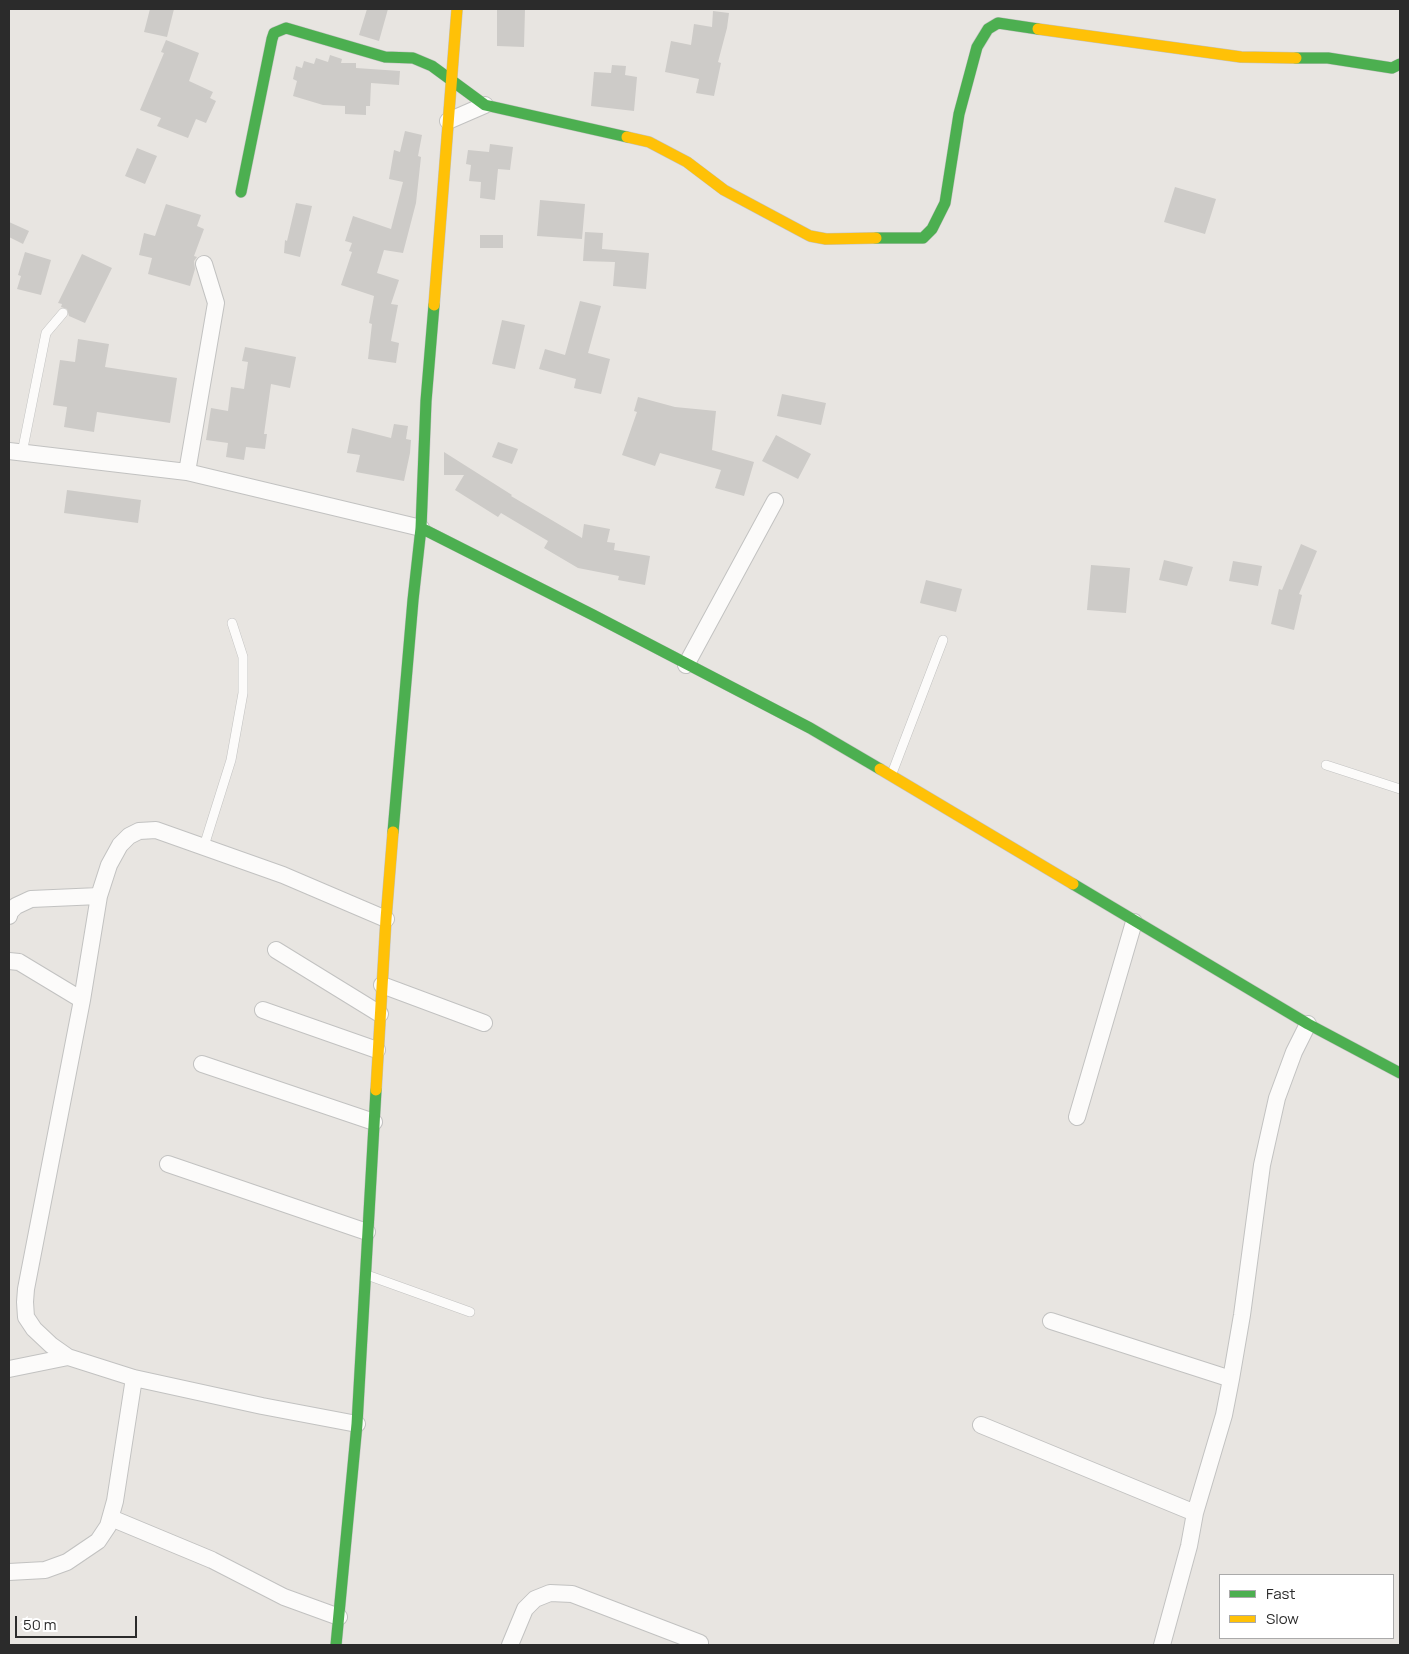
<!DOCTYPE html>
<html>
<head>
<meta charset="utf-8">
<style>
  body { margin:0 }
  #map { position:relative; width:1409px; height:1654px; overflow:hidden; background:#e8e5e1; font-family:Manrope,sans-serif }
  canvas { display:block }
  .frame { position:absolute; inset:0; border:10px solid #2b2b2b; pointer-events:none }
  .legend { position:absolute; left:1219px; top:1574px; width:175px; height:65px; box-sizing:border-box; background:#fff; border:1px solid #aaa; margin:0; padding:6px 9px; list-style:none; font-size:15px; color:#2b2b2b }
  .legend li { display:flex; align-items:center; gap:10px; height:25px }
  .legend b { width:25px; border:1px solid #aaa }
  .scale { position:absolute; left:15px; top:1616px; width:122px; height:22px; box-sizing:border-box; border:2px solid #2b2b2b; border-top:0; padding-left:6px; font-size:15px; line-height:18px; white-space:nowrap; color:#2b2b2b; -webkit-text-stroke:4px #fff; paint-order:stroke }
</style>
</head>
<body>
<div id="map">
<canvas width="1409" height="1654"></canvas>
<div class="frame"></div>
<ul class="legend">
<li><b style="height:6px;background:#4caf50"></b>Fast</li>
<li><b style="height:6px;background:#ffc107"></b>Slow</li>
</ul>
<div class="scale">50 m</div>
</div>
<script>
const g = document.querySelector('canvas').getContext('2d');
g.lineJoin = 'round';
function paint(path, color) {
  g.fillStyle = color;
  g.fill(path, 'evenodd');
}
function toPath(rows) {
  const path = new Path2D();
  for (const r of rows) {
    path.moveTo(r[0], r[1]);
    for (let i = 2; i < r.length; i += 2) path.lineTo(r[i], r[i + 1]);
  }
  return path;
}
function strokePath(path, color, width, dash) {
  g.strokeStyle = color;
  g.lineWidth = width;
  g.lineCap = dash ? 'butt' : 'round';
  g.setLineDash(dash || []);
  g.stroke(path);
}
paint(toPath([
  [150,9,174,9,167,37,144,32],
  [367,9,388,9,379,41,359,35],
  [497,9,525,9,524,47,497,46],
  [713,11,729,13,727,28,718,62,721,63,714,96,696,93,699,79,665,72,671,41,691,45,694,24,712,27],
  [166,40,199,53,189,81,213,92,210,98,216,101,206,123,196,119,188,138,157,126,161,118,140,110,164,53,161,52],
  [330,55,342,59,341,63,356,63,356,68,400,71,399,85,371,83,370,106,366,106,366,115,345,114,345,106,323,105,293,96,297,81,293,79,296,66,302,68,304,61,314,64,316,58,328,62],
  [612,65,626,66,625,75,637,77,634,111,591,106,594,72,611,73],
  [405,131,422,135,418,156,421,157,416,203,403,253,384,250,377,273,399,280,391,304,398,305,391,341,399,343,396,363,368,359,372,324,369,323,374,296,341,285,352,252,349,251,352,243,345,241,353,216,391,229,403,182,389,179,394,150,400,152],
  [490,144,513,147,510,170,498,169,495,200,480,198,481,182,469,181,471,165,466,164,468,150,489,152],
  [137,148,157,156,145,184,125,176],
  [1175,187,1216,199,1205,234,1164,222],
  [540,200,585,204,582,239,537,236],
  [296,203,312,206,300,257,284,253,285,240,287,241],
  [166,204,201,215,197,226,204,229,194,256,197,257,194,261,195,269,190,286,148,274,152,258,139,255,144,233,155,236],
  [9,222,29,231,23,244,9,237],
  [585,232,603,233,602,249,649,253,646,289,613,286,615,262,583,261],
  [480,235,503,235,503,248,480,248],
  [25,252,51,260,41,295,17,289,21,276,18,275],
  [82,254,112,268,85,323,69,316,67,309,61,307,62,304,58,303],
  [580,301,601,306,588,353,610,359,601,394,574,388,576,379,539,369,545,349,565,355],
  [502,320,525,325,515,369,492,364],
  [78,339,109,344,105,367,177,378,170,423,97,412,94,432,64,427,67,407,53,405,60,360,75,362],
  [245,347,296,357,290,388,271,384,264,434,267,434,265,449,246,447,244,460,226,457,228,443,206,440,211,408,228,411,231,387,244,389,248,362,242,361],
  [782,394,826,403,821,425,777,416],
  [638,397,675,407,716,411,712,450,754,462,744,496,715,488,721,470,660,453,655,466,622,455,637,412,634,411],
  [394,424,408,426,406,439,411,440,410,453,404,481,356,472,360,455,347,453,352,428,391,438],
  [776,435,811,454,798,479,762,461],
  [498,442,518,449,512,464,492,457],
  [444,452,512,495,511,496,582,538,584,524,610,529,607,542,615,543,614,550,650,556,645,585,618,580,619,576,578,568,544,548,548,541,501,513,498,517,455,490,464,475,444,475],
  [67,490,141,500,138,523,64,513],
  [1301,544,1317,551,1299,594,1302,595,1294,630,1271,624,1279,589,1282,590],
  [1164,560,1193,567,1187,586,1159,580],
  [1233,561,1262,566,1258,586,1229,581],
  [1091,565,1130,568,1126,613,1087,610],
  [926,580,962,589,956,612,920,603]
]), '#cdcbc8');
const lane = toPath([
  [22,453,46,333,63,313],
  [1326,765,1400,789],
  [891,776,943,640],
  [204,846,231,760,243,693,243,657,232,623],
  [367,1275,470,1312]
]);
const street = toPath([
  [448,121,485,105],
  [9,451,187,472,421,528],
  [187,472,216,303,204,264],
  [686,665,775,501],
  [9,916,10,912,16,906,31,899,99,896],
  [276,950,380,1014],
  [9,961,19,962,82,1000],
  [382,985,484,1023],
  [263,1010,377,1050],
  [202,1064,374,1122],
  [1077,1117,1134,922],
  [168,1164,367,1232],
  [1051,1321,1231,1379],
  [9,1369,68,1357],
  [357,1424,262,1406,134,1378,68,1357,51,1345,34,1329,26,1317,25,1302,26,1289,82,1000,99,896,109,865,120,845,129,836,139,831,156,830,283,875,386,919],
  [981,1425,1195,1513],
  [111,1518,212,1560,284,1597,339,1617],
  [9,1572,45,1570,67,1562,98,1541,108,1526,115,1501,134,1378],
  [510,1645,525,1609,535,1599,550,1593,572,1594,700,1643],
  [1162,1645,1189,1546,1195,1513,1224,1415,1231,1379,1242,1315,1262,1165,1277,1098,1294,1052,1308,1024]
]);
const fast = toPath([
  [1296,58,1328,58,1392,68,1400,64],
  [241,192,272,39,274,33,286,28,385,57,413,58,432,66,485,105,627,137],
  [876,238,923,238,932,229,945,203,959,114,977,47,988,29,998,23,1038,29],
  [421,528,593,615,810,728,880,769],
  [393,832,413,600,421,528,426,401,434,305],
  [1073,884,1308,1024,1400,1073],
  [336,1645,357,1424,376,1090]
]);
const slow = toPath([
  [1038,29,1241,57,1296,58],
  [627,137,649,142,687,162,724,190,810,236,826,239,876,238],
  [434,305,457,9],
  [880,769,1073,884],
  [376,1090,386,919,393,832]
]);
strokePath(lane, '#c2c2c1', 10);
strokePath(street, '#c2c2c1', 18);
strokePath(fast, '#c2c2c1', 12);
strokePath(slow, '#c2c2c1', 12);
strokePath(lane, '#fcfbfa', 9);
strokePath(street, '#fcfbfa', 16);
strokePath(fast, '#4caf50', 11);
strokePath(slow, '#ffc107', 11);
</script>
</body>
</html>
